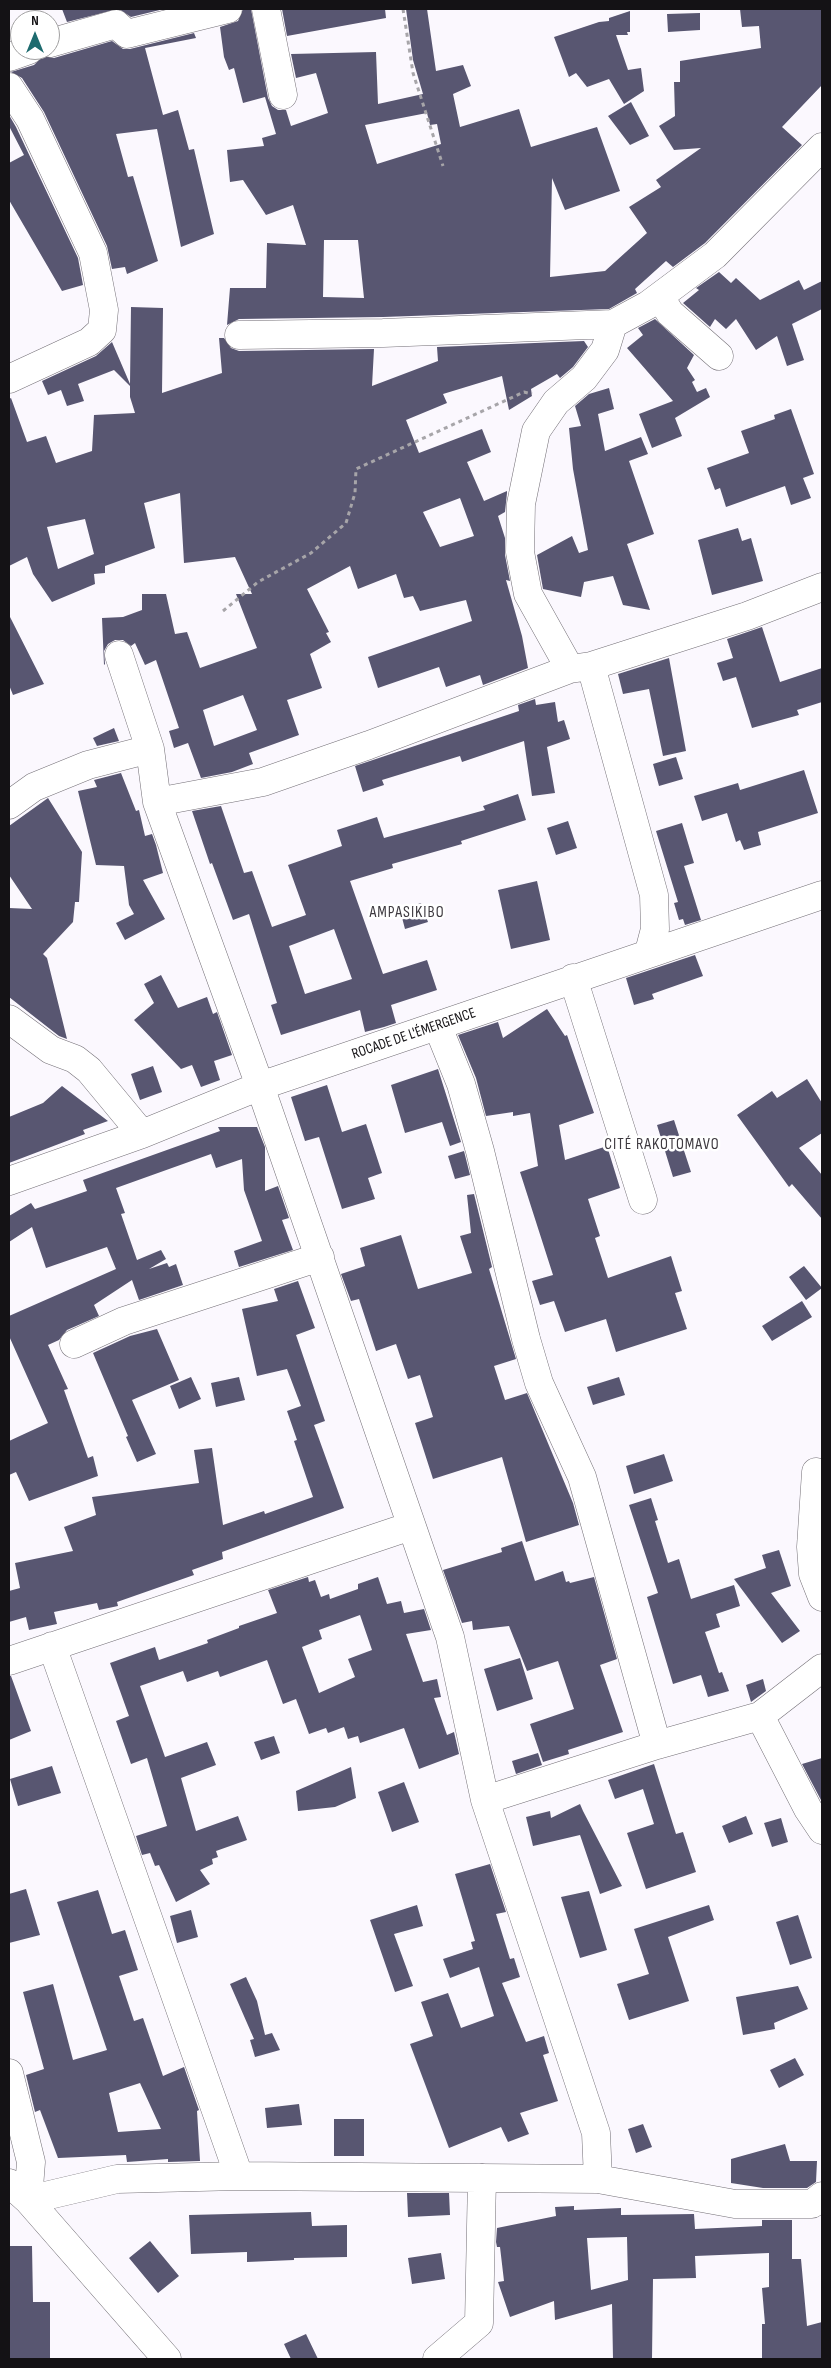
<!DOCTYPE html>
<html>
<head>
<meta charset="utf-8">
<style>
  body { margin:0 }
  #map { position:relative; width:831px; height:2368px; overflow:hidden; background:#fbf8fe; font-family:"Sofia Sans Condensed",sans-serif }
  canvas { display:block }
  .frame { position:absolute; inset:0; border:10px solid #141215; pointer-events:none }
  .north { position:absolute; left:10px; top:10px; width:50px; height:50px; box-sizing:border-box; background:#fff; border:1px solid #a1a0a1; border-radius:50%; rotate:0deg; font-size:14px; font-weight:700; line-height:20px; text-align:center; color:#141215 }
  .north::after { content:''; display:block; margin:auto; width:18px; height:22px; background:#1e6b6f; clip-path:polygon(50% 0,100% 100%,50% 72%,0 100%) }
</style>
</head>
<body>
<div id="map">
<canvas width="831" height="2368"></canvas>
<div class="frame"></div>
<div class="north">N</div>
</div>
<script>
const g = document.querySelector('canvas').getContext('2d');
g.lineJoin = 'round';
function paint(path, color) {
  g.fillStyle = color;
  g.fill(path, 'evenodd');
}
function toPath(rows) {
  const path = new Path2D();
  for (const r of rows) {
    path.moveTo(r[0], r[1]);
    for (let i = 2; i < r.length; i += 2) path.lineTo(r[i], r[i + 1]);
  }
  return path;
}
function strokePath(path, color, width, dash) {
  g.strokeStyle = color;
  g.lineWidth = width;
  g.lineCap = dash ? 'butt' : 'round';
  g.setLineDash(dash || []);
  g.stroke(path);
}
function drawText(font, color, halo, rows, align = 'center') {
  g.font = font + ' "Sofia Sans Condensed",sans-serif';
  g.lineWidth = 5;
  g.setLineDash([]);
  g.textBaseline = 'middle';
  g.strokeStyle = halo;
  g.fillStyle = color;
  for (const [text, x, y, turn = 0] of rows) {
    g.save();
    g.translate(x, y);
    g.rotate((+turn || 0) * Math.PI / 180);
    g.textAlign = isNaN(turn) ? turn : align;
    if (halo) g.strokeText(text, 0, 0);
    g.fillText(text, 0, 0);
    g.restore();
  }
}
paint(toPath([
  [62,9,118,9,67,22],
  [119,9,164,9,131,17],
  [243,9,251,9,268,98,272,106,278,110,286,110,291,126,328,113,316,73,296,78,291,54,376,52,378,104,423,94,413,60,406,9,427,9,436,71,463,65,471,86,453,94,460,127,519,109,531,147,597,127,620,191,565,210,552,178,550,277,605,271,647,233,629,207,661,187,656,180,701,148,674,150,659,126,675,116,674,82,680,82,680,61,761,48,759,26,742,27,740,9,822,9,822,85,782,127,802,145,705,243,673,267,666,261,635,289,637,293,609,309,383,317,239,319,227,325,230,288,266,288,267,243,306,245,293,205,266,215,243,180,230,182,227,150,264,146,262,138,276,134,265,97,243,103,234,68,229,70,224,57,220,27,238,21],
  [427,113,430,125,437,124,441,144,377,164,365,125],
  [324,240,358,240,364,298,323,297],
  [282,9,385,9,386,18,287,36],
  [630,11,630,32,627,32,628,35,616,35,628,70,641,68,644,91,624,104,609,79,587,87,576,73,569,77,554,37,599,22,609,21,609,18],
  [700,13,700,30,668,32,667,14],
  [194,33,196,38,145,48,163,115,178,110,189,150,194,149,214,234,181,247,157,129,116,134,128,177,133,176,158,261,127,274,125,267,112,269,107,246,44,112,22,78,11,72,34,65,43,56,54,58,112,41,123,49,130,49],
  [631,102,649,136,630,145,608,116],
  [9,115,16,127,78,258,83,285,62,291,9,200,9,163,24,155,9,126],
  [719,272,731,283,736,278,760,300,799,280,804,290,822,281,822,309,792,324,804,360,787,366,777,336,756,350,736,319,726,329,715,319,710,327,683,303,699,290,696,288],
  [131,307,163,308,162,393,222,373,219,338,224,338,231,348,239,351,374,349,372,386,438,361,437,347,584,341,588,347,573,367,560,378,557,374,531,389,532,396,509,410,502,376,443,394,447,403,406,420,419,453,482,429,491,452,467,462,484,501,507,491,507,493,505,512,498,516,505,538,505,555,510,581,506,580,522,636,528,668,483,685,480,675,446,687,439,667,378,688,368,657,472,621,466,600,420,611,413,596,404,598,396,574,358,589,350,566,307,589,329,632,326,633,331,642,310,654,322,688,287,700,299,735,249,753,253,764,232,772,201,778,188,743,174,748,169,731,179,728,156,660,145,665,135,643,131,646,123,640,115,640,108,644,104,651,105,664,104,665,102,618,123,617,142,610,142,594,166,594,175,634,187,632,200,668,257,648,236,594,252,594,235,557,184,563,180,493,144,503,155,548,105,566,105,573,94,574,95,584,52,602,33,574,27,557,9,566,9,399,11,398,27,442,46,436,56,463,92,451,94,415,135,413,130,397,130,386,114,370,78,384,84,401,67,406,61,390,48,395,42,381,96,356,112,342,130,384],
  [460,498,474,536,440,547,423,512],
  [85,519,94,554,58,569,47,527],
  [243,695,257,730,214,746,203,710],
  [655,319,694,355,687,368,695,380,692,382,697,392,706,388,710,397,675,418,682,436,652,448,639,414,673,401,627,348,643,335,638,328],
  [609,388,614,409,598,414,605,451,641,437,648,454,629,461,654,534,627,544,650,610,623,605,613,576,584,582,581,597,543,589,537,555,572,536,579,553,588,550,573,469,569,428,581,426,575,406,589,394],
  [791,409,814,474,803,478,811,498,791,505,785,486,726,507,720,488,715,490,707,468,749,453,741,431,775,419,774,415],
  [738,528,742,541,751,538,763,581,712,595,698,540],
  [9,615,44,684,13,695,9,685],
  [762,627,780,682,822,668,822,702,797,710,799,715,752,728,736,677,723,681,717,663,733,658,727,639],
  [669,658,686,751,663,756,649,689,623,694,618,674],
  [535,699,536,705,555,702,558,722,564,720,570,739,547,747,555,793,532,796,524,741,462,762,460,756,382,780,384,785,363,792,355,766,519,711,518,705],
  [114,728,119,741,97,746,93,738],
  [676,757,683,779,659,786,653,764],
  [804,770,818,813,758,832,761,845,744,850,740,840,736,842,727,813,702,821,694,796,738,783,740,790],
  [121,773,136,811,139,810,145,836,152,834,156,845,163,873,143,880,165,919,125,940,116,923,134,914,129,905,124,866,96,865,78,791,97,787,94,780],
  [518,794,526,820,461,841,462,844,392,864,393,868,350,881,383,974,427,960,437,990,391,1005,396,1023,384,1027,365,1032,360,1010,281,1035,271,1005,277,1003,249,914,233,920,212,863,210,864,192,811,221,806,244,873,252,871,272,927,306,915,288,865,342,846,337,830,377,817,384,838,485,810,483,806],
  [334,929,352,979,305,994,289,946],
  [48,798,82,852,79,902,75,902,73,922,43,954,47,958,67,1039,59,1036,9,997,9,908,32,909,9,875,9,826],
  [568,821,577,848,556,855,547,828],
  [682,823,694,863,684,866,701,920,685,925,683,919,679,920,674,903,678,902,656,831],
  [537,881,550,940,511,949,498,890],
  [421,903,428,922,405,929,400,910],
  [695,955,703,976,652,994,654,999,634,1005,626,978],
  [161,975,178,1008,207,997,213,1014,217,1012,232,1055,214,1061,220,1080,201,1087,192,1065,181,1069,134,1020,154,1003,144,984],
  [547,1009,565,1036,567,1035,594,1113,559,1125,565,1160,607,1146,620,1188,588,1199,600,1236,595,1238,608,1278,671,1256,682,1291,675,1293,687,1329,616,1352,606,1319,565,1332,554,1301,540,1305,532,1281,553,1275,520,1172,538,1166,530,1113,513,1116,513,1112,486,1116,476,1078,458,1035,498,1022,503,1038],
  [153,1066,162,1092,140,1100,131,1074],
  [438,1069,461,1142,450,1146,442,1122,405,1133,391,1085],
  [807,1079,822,1103,822,1133,799,1148,822,1175,822,1219,792,1184,789,1187,737,1115,772,1091,777,1098],
  [327,1085,342,1132,366,1124,382,1173,368,1178,375,1199,342,1209,319,1137,305,1141,291,1097],
  [62,1086,108,1121,83,1130,85,1134,9,1163,9,1117,43,1103],
  [674,1120,691,1172,673,1177,657,1125],
  [218,1127,257,1127,265,1147,265,1191,278,1186,289,1218,282,1220,293,1250,239,1267,234,1251,262,1241,244,1190,242,1159,216,1168,211,1154,116,1188,125,1213,121,1214,137,1260,161,1250,166,1259,149,1269,167,1263,169,1267,176,1264,183,1285,139,1300,132,1280,94,1305,99,1316,67,1330,59,1340,48,1345,68,1389,64,1390,88,1458,93,1456,98,1476,29,1501,16,1472,9,1475,9,1441,48,1423,9,1336,9,1316,116,1269,107,1247,46,1268,32,1227,9,1242,9,1216,31,1203,35,1209,87,1191,83,1180,220,1131],
  [464,1151,470,1175,455,1179,448,1156],
  [474,1194,492,1267,489,1269,516,1359,494,1366,505,1400,527,1393,573,1503,579,1525,526,1542,502,1457,433,1479,415,1423,433,1417,420,1375,408,1379,396,1344,376,1351,359,1299,351,1301,341,1274,365,1266,360,1248,401,1235,418,1289,472,1273,460,1236,471,1233,467,1195],
  [804,1266,822,1288,806,1300,789,1277],
  [298,1281,315,1328,296,1335,325,1421,314,1425,344,1508,222,1552,223,1559,192,1570,194,1575,117,1602,118,1606,99,1610,97,1603,54,1612,57,1624,29,1630,26,1617,9,1622,9,1591,20,1588,15,1563,73,1551,64,1527,96,1515,92,1497,199,1483,194,1450,212,1448,223,1525,264,1511,265,1514,313,1497,294,1441,297,1440,287,1411,301,1406,287,1369,257,1376,242,1309,278,1301,274,1289],
  [802,1301,812,1317,772,1341,762,1326],
  [157,1329,179,1380,132,1400,156,1454,137,1462,126,1437,128,1436,93,1353,130,1336],
  [191,1377,201,1399,179,1409,170,1386],
  [239,1377,245,1400,216,1407,211,1383],
  [619,1377,625,1395,593,1405,587,1387],
  [664,1454,673,1481,634,1494,626,1466],
  [651,1498,658,1520,655,1521,668,1563,679,1559,691,1599,734,1585,740,1606,716,1614,720,1627,705,1632,719,1673,722,1672,729,1691,708,1697,701,1675,673,1684,647,1597,658,1593,629,1505],
  [522,1541,535,1581,563,1571,566,1582,569,1581,570,1583,594,1577,617,1659,600,1665,623,1732,568,1750,569,1754,543,1762,530,1724,574,1709,558,1661,527,1671,509,1626,473,1630,472,1621,462,1623,443,1570,502,1552,501,1548],
  [779,1550,791,1586,771,1593,800,1631,782,1643,734,1579,766,1568,762,1555],
  [308,1577,309,1582,315,1580,321,1597,329,1594,330,1599,358,1589,358,1584,378,1577,387,1604,401,1601,404,1613,424,1609,431,1630,406,1634,423,1682,437,1679,441,1697,434,1698,447,1735,454,1732,459,1754,419,1769,404,1728,360,1743,358,1736,348,1739,344,1727,328,1733,326,1728,309,1734,296,1699,283,1704,267,1660,220,1677,218,1671,187,1682,183,1671,140,1686,165,1757,207,1742,216,1765,181,1778,196,1831,238,1816,247,1840,216,1851,218,1857,212,1859,213,1864,200,1870,210,1884,176,1902,159,1865,155,1866,150,1853,142,1855,136,1836,167,1826,147,1758,131,1764,116,1721,129,1716,110,1663,155,1647,159,1660,208,1643,207,1640,239,1628,239,1626,277,1613,268,1590],
  [360,1615,372,1650,348,1659,355,1677,319,1693,302,1647,322,1639,319,1630],
  [520,1658,533,1699,497,1711,484,1669],
  [9,1676,11,1676,31,1731,9,1740],
  [763,1679,766,1691,751,1702,746,1685],
  [274,1736,280,1753,261,1760,254,1742],
  [538,1753,542,1765,516,1774,512,1761],
  [822,1758,822,1802,802,1764],
  [654,1764,676,1834,683,1832,696,1872,646,1889,627,1833,654,1824,643,1789,615,1799,608,1780],
  [52,1766,61,1793,18,1806,10,1779],
  [351,1767,356,1798,335,1807,298,1811,296,1791],
  [404,1782,419,1822,392,1832,378,1792],
  [580,1804,583,1811,622,1886,600,1894,580,1835,533,1846,526,1817,550,1811,551,1818],
  [746,1816,753,1834,729,1843,722,1826],
  [781,1818,788,1842,772,1847,764,1823],
  [490,1864,506,1912,496,1914,510,1959,514,1958,520,1977,502,1983,526,2042,544,2036,549,2053,543,2055,558,2101,520,2113,529,2134,508,2142,501,2127,449,2148,410,2044,433,2036,421,2002,448,1993,461,2028,494,2016,479,1967,450,1978,443,1959,473,1949,471,1942,475,1941,455,1874],
  [26,1889,40,1935,9,1943,9,1894],
  [98,1890,112,1934,125,1930,138,1970,119,1976,134,2021,143,2018,163,2076,184,2067,199,2110,197,2111,200,2161,168,2162,168,2159,127,2162,126,2155,58,2158,40,2110,35,2112,26,2075,44,2069,23,1992,53,1984,73,2060,107,2050,57,1902],
  [140,2083,161,2129,118,2132,109,2093],
  [589,1891,607,1950,580,1958,561,1897],
  [417,1905,423,1926,394,1934,413,1986,395,1992,370,1920],
  [709,1905,714,1920,668,1937,689,2001,629,2020,617,1984,649,1974,634,1929],
  [191,1910,198,1937,177,1943,170,1916],
  [798,1915,812,1958,790,1965,776,1922],
  [246,1977,257,2001,265,2035,272,2033,280,2050,255,2057,250,2040,254,2039,230,1984],
  [798,1986,808,2009,774,2023,775,2029,743,2035,736,1997],
  [795,2058,804,2075,779,2088,770,2070],
  [299,2104,302,2125,267,2128,265,2108],
  [334,2119,364,2119,364,2156,334,2156],
  [643,2124,652,2147,636,2153,628,2129],
  [785,2144,790,2161,817,2161,816,2182,807,2188,763,2188,731,2183,731,2159],
  [407,2193,449,2193,450,2215,408,2217],
  [574,2206,574,2210,621,2208,621,2215,694,2214,695,2229,762,2226,762,2220,792,2220,792,2259,801,2259,807,2326,822,2322,822,2359,762,2359,762,2324,765,2324,762,2288,769,2287,769,2253,695,2256,696,2278,653,2279,652,2359,613,2359,612,2304,555,2320,554,2301,510,2317,498,2282,504,2281,500,2247,497,2247,496,2242,497,2228,556,2216,555,2207],
  [627,2237,628,2280,591,2290,587,2238],
  [311,2212,312,2226,347,2225,347,2257,294,2258,294,2260,247,2262,247,2252,191,2254,189,2215],
  [150,2241,179,2276,158,2293,129,2258],
  [9,2246,32,2246,33,2302,50,2302,50,2359,9,2359],
  [441,2253,445,2279,412,2284,408,2258],
  [306,2334,318,2359,291,2359,284,2344]
]), '#585671');
const minor = toPath([
  [266,9,283,95],
  [50,43,116,24,127,34,228,9],
  [9,57,29,50],
  [9,87,30,119,93,253,104,310,102,330,89,342,9,379],
  [660,297,670,313,719,356],
  [613,324,605,350,584,378,556,402,536,431,521,504,520,552,528,594,570,669,591,666,654,895,655,929,649,952],
  [239,335,383,333,613,324,648,305,715,255,822,147],
  [119,655,150,749,157,802,260,1086,450,1637,485,1800,596,2133,598,2179],
  [591,666,747,616,822,587],
  [157,802,263,782,369,745,570,669],
  [9,805,34,787,88,765,150,749],
  [573,978,643,1200],
  [9,1019,51,1050,75,1059,89,1070,142,1134],
  [438,1027,461,1084,480,1151,526,1339,539,1383,582,1477,657,1745],
  [9,1181,142,1134,260,1086,822,895],
  [74,1344,124,1321,320,1257],
  [816,1472,811,1547,813,1574,822,1597],
  [52,1646,239,2176],
  [9,1661,411,1526],
  [760,1716,808,1809,822,1830],
  [485,1800,657,1745,760,1716,822,1668],
  [9,2073,31,2162,28,2200,117,2179,239,2176,598,2179,735,2204,812,2204,822,2196],
  [9,2183,28,2200,167,2359],
  [437,2359,479,2323,482,2178]
]);
strokePath(minor, '#747077', 29);
strokePath(toPath([
  [403,9,413,73,443,166],
  [223,611,258,582,311,553,346,523,355,493,356,469,524,392,532,394]
]), '#a7a5a9', 3, [4, 4]);
strokePath(minor, '#fff', 28);
drawText('15px', '#141215', '#fff', [
  ["ROCADE DE L'ÉMERGENCE",414,1034,-19]
]);
g.letterSpacing = '1px';
drawText('16px', '#3e3a40', '#fff', [
  ["AMPASIKIBO",407,913],
  ["CITÉ RAKOTOMAVO",662,1145]
]);
g.letterSpacing = '0px';
</script>
</body>
</html>
